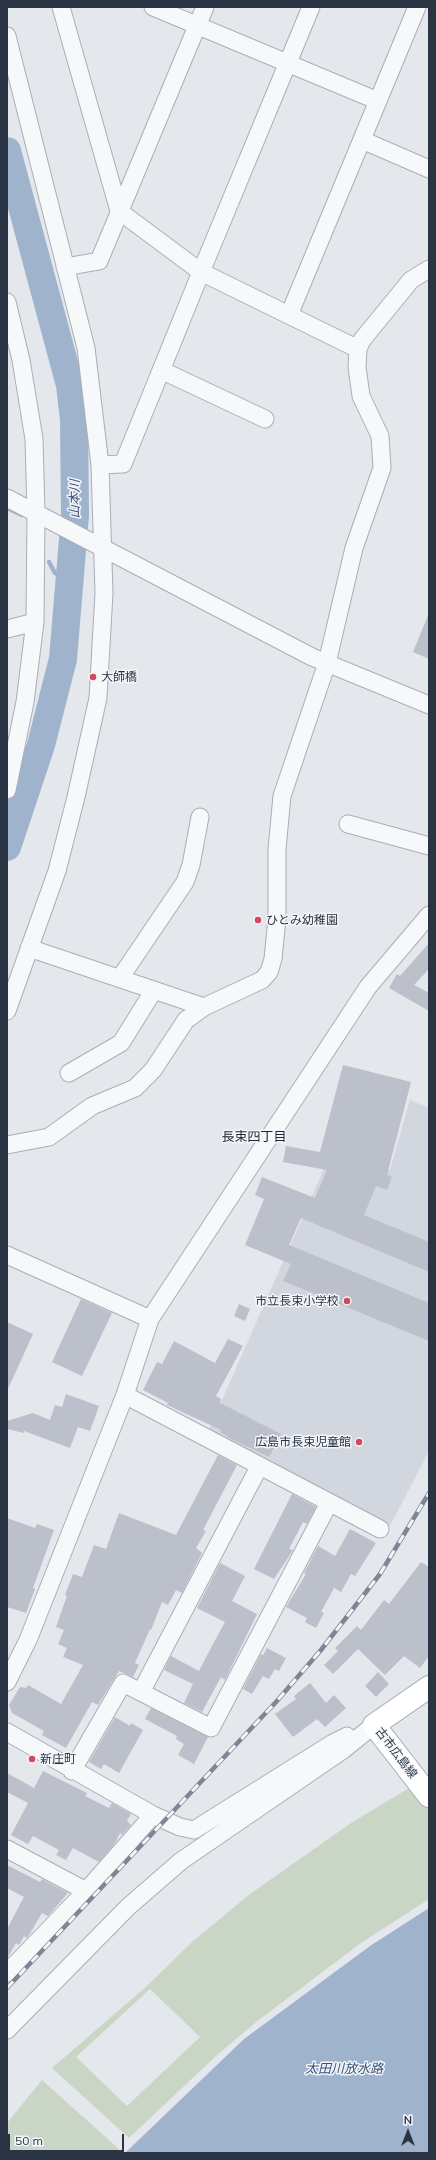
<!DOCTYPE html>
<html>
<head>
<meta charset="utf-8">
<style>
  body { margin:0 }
  #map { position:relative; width:436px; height:2160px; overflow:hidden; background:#e4e7ec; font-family:Mulish,sans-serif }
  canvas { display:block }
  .frame { position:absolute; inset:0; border:8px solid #2b3445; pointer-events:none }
  .north { position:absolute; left:388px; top:2112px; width:40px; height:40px; -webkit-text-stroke:3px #f4f6f9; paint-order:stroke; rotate:0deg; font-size:11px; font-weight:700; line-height:16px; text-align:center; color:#2b3445 }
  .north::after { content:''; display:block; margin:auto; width:14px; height:18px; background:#2b3445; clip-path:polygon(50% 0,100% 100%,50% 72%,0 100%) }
  .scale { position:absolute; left:8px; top:2134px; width:116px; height:18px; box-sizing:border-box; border:2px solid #2b3445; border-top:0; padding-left:5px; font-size:12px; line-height:14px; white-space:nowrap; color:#2b3445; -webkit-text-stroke:3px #f4f6f9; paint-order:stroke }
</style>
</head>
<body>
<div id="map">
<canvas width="436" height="2160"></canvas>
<div class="frame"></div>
<div class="north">N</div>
<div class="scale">50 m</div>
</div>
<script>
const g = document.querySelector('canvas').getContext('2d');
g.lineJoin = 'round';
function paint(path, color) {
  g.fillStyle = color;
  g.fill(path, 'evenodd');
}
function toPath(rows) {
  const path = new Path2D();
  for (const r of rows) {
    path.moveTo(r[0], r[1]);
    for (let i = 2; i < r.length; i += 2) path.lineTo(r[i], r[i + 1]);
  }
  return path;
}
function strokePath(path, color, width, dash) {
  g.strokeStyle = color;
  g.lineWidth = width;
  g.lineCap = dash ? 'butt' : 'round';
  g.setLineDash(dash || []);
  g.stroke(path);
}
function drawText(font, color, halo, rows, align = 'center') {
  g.font = font + ' Mulish,"Noto Sans JP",sans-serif';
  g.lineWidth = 3;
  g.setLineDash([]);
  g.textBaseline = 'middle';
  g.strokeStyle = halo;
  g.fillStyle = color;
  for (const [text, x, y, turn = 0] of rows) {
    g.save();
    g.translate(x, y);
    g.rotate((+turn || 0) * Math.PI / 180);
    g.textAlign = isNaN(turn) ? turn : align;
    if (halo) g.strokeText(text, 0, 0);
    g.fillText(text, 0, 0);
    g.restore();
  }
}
paint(toPath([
  [410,1100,429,1108,429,1451,390,1526,208,1432,330,1155,390,1170]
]), '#d2d6de');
paint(toPath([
  [414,1785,429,1804,429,1899,361,1943,260,2019,217,2055,129,2138,52,2068,147,1986,192,1942,250,1894,351,1823],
  [150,1989,200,2037,127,2106,76,2057],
  [42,2080,119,2149,115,2153,7,2153,7,2123]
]), '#c9d6c5');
paint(toPath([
  [429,1908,429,2153,125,2153,244,2039,370,1946]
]), '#9fb4cc');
strokePath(toPath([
  [7,508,22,515],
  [49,562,55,573,70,581]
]), '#9fb4cc', 4.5);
strokePath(toPath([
  [7,151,70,385,74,420,75,515,63,659,41,745,7,847]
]), '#9fb4cc', 28);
paint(toPath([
  [429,613,429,659,413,652],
  [429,943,429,969,414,985,429,993,429,1011,389,988,397,974,400,976],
  [343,1065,411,1082,387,1175,392,1177,387,1190,376,1186,364,1215,429,1242,429,1272,301,1218,289,1245,429,1303,429,1341,283,1281,291,1264,245,1245,264,1199,255,1195,262,1177,315,1198,327,1170,283,1162,286,1146,320,1152],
  [81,1299,112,1313,82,1376,52,1362],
  [239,1304,250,1309,245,1321,234,1316],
  [7,1322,33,1334,7,1391],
  [228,1339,243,1346,216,1396,221,1399,220,1403,281,1434,269,1457,227,1437,228,1436,220,1432,221,1430,167,1405,168,1403,143,1390,157,1362,162,1364,174,1341,215,1363],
  [66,1394,99,1406,90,1431,78,1427,70,1448,24,1431,24,1433,7,1429,7,1421,33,1413,50,1420,55,1405,62,1407],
  [218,1455,237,1465,203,1530,206,1531,196,1548,202,1553,182,1593,176,1590,168,1605,162,1602,151,1630,150,1629,135,1663,139,1665,133,1677,119,1671,98,1705,92,1702,66,1748,42,1735,44,1731,12,1713,9,1705,20,1687,26,1688,28,1685,61,1704,83,1665,63,1657,67,1648,58,1644,64,1630,56,1627,67,1596,65,1595,73,1574,82,1577,94,1545,106,1549,119,1513,176,1535],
  [292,1494,316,1507,307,1524,303,1522,289,1549,293,1550,274,1579,254,1569],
  [7,1518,35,1528,37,1524,54,1530,33,1588,35,1589,26,1613,7,1607],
  [350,1529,376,1543,355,1576,351,1574,341,1592,334,1588,321,1612,324,1613,316,1628,305,1622,307,1618,286,1607,306,1574,304,1573,318,1546,335,1556],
  [421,1562,429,1567,429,1656,420,1668,404,1656,385,1675,358,1649,333,1674,324,1665,338,1651,335,1648,357,1626,361,1630,384,1600,389,1604],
  [220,1563,245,1576,232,1601,257,1614,225,1680,221,1677,202,1712,184,1703,193,1684,164,1670,171,1656,199,1671,213,1644,225,1622,197,1608],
  [267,1648,286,1658,279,1671,275,1669,269,1679,263,1676,252,1694,243,1689,261,1654,263,1655],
  [378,1672,389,1684,376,1697,365,1686],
  [310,1683,326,1703,334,1695,346,1708,325,1727,317,1719,293,1737,275,1714,296,1699,294,1696],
  [151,1708,208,1737,194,1764,178,1755,184,1744,176,1739,177,1736,145,1719],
  [115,1717,130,1726,131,1723,143,1730,119,1773,104,1764,101,1769,89,1762],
  [43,1771,87,1793,85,1796,109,1808,112,1803,131,1814,127,1821,131,1825,122,1835,120,1833,115,1843,99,1862,73,1848,66,1860,56,1855,59,1850,33,1836,28,1844,11,1835,28,1803,7,1792,7,1773,34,1788],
  [7,1865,40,1882,42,1879,68,1893,48,1916,42,1913,29,1935,27,1938,24,1936,19,1945,16,1943,7,1959,7,1929,24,1897,7,1888]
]), '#bbc0ca');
const minor = toPath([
  [61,7,119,211,201,272,358,349],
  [153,7,378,101],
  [7,36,86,348,100,465,104,593,98,698,76,797,57,871,7,1011],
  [362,140,429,169],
  [65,267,99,261,205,7],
  [7,302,21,360,34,439,36,513,35,622,25,702,7,790],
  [289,315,417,7],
  [161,370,265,419],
  [100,465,123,464,201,272,311,7],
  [7,498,312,657,429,705],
  [7,629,35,622],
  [348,824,429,846],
  [29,948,204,1007],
  [120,978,185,882,191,865,200,817],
  [69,1073,121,1043,154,990],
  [7,1145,49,1137,92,1106,135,1088,153,1070,186,1020,204,1007,262,980,269,972,273,959,277,918,277,849,282,796,327,663,354,548,382,468,380,436,361,396,357,367,358,349,362,340,411,280,429,269],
  [7,1255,150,1319],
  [125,1395,380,1529],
  [7,1682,28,1640,125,1395,150,1319,368,987,429,915],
  [141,1692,259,1467],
  [7,1732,153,1815,180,1827,194,1830,333,1743,347,1736],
  [72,1771,123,1683,211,1728,329,1503],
  [7,1849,86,1891],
  [7,1973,86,1891,153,1815],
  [7,2030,128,1907,181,1861,343,1750,374,1725]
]);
const major = toPath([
  [429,1687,374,1725,429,1796]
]);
strokePath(minor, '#a9aeb7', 19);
strokePath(major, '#a3abb8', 24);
strokePath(minor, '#f7f8fa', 17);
strokePath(major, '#fff', 22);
const rail = toPath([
  [7,1988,276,1702,321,1650,380,1574,429,1493]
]);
strokePath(rail, '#7d8696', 4.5);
strokePath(rail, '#f4f6f9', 3, [9]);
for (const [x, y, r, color] of [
  [93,677,4,"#d1495b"],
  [258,920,4,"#d1495b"],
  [347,1301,4,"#d1495b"],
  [359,1442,4,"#d1495b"],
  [32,1759,4,"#d1495b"]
]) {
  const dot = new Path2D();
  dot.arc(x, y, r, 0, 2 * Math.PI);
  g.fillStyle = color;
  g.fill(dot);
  strokePath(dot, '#f4f6f9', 1.5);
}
drawText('12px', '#2b3445', '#f4f6f9', [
  ["大師橋",101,677],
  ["ひとみ幼稚園",266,920],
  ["市立長束小学校",339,1301,"right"],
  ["広島市長束児童館",351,1442,"right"],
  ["新庄町",40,1759]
], 'left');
drawText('12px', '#2b3445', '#f4f6f9', [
  ["古市広島線",396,1753,53]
]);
drawText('italic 13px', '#34527a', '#f4f6f9', [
  ["山本川",75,499,-90],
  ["太田川放水路",344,2069]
]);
drawText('13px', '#1d2536', '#f4f6f9', [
  ["長束四丁目",254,1137]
]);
</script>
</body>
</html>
